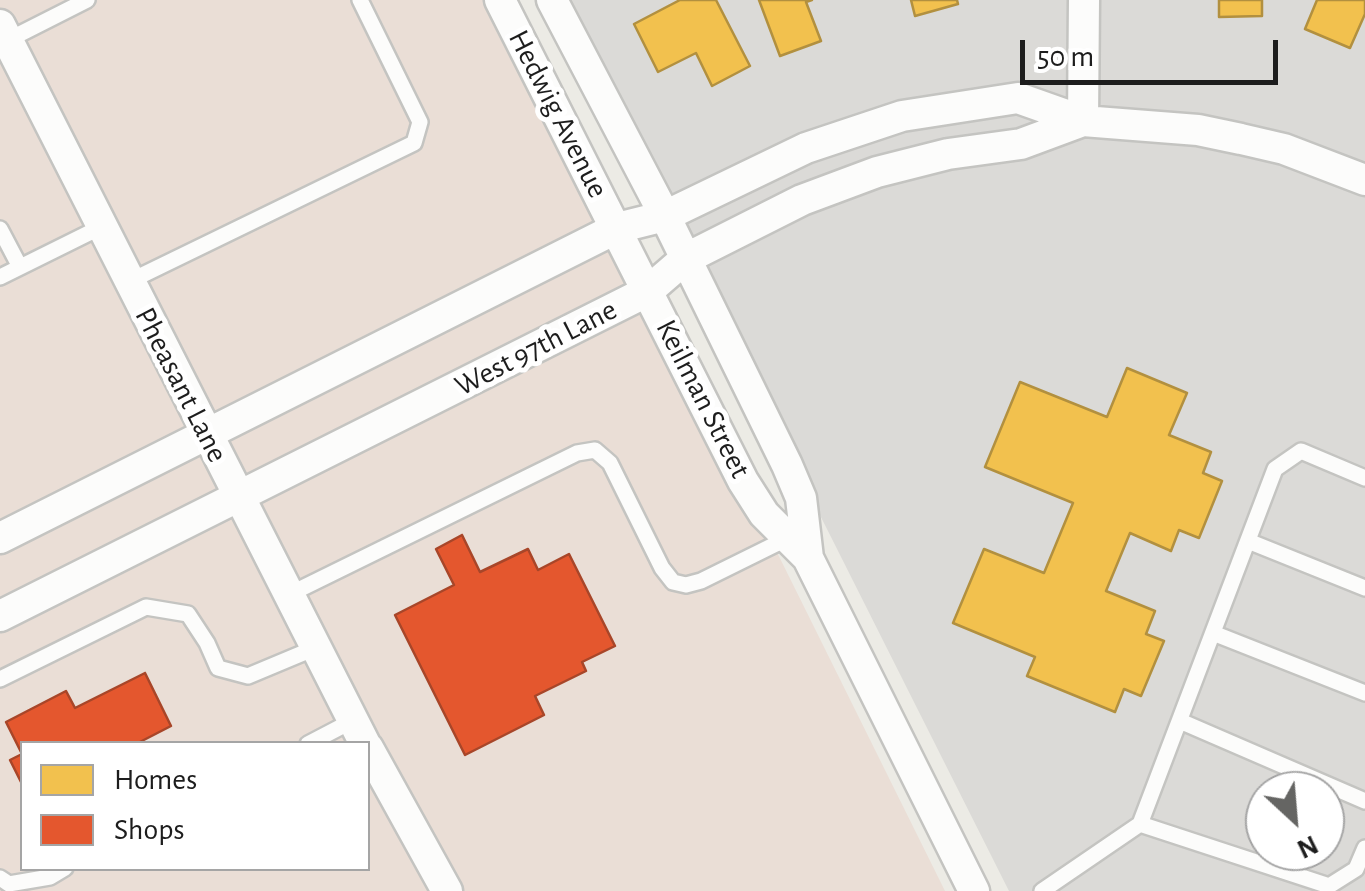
<!DOCTYPE html>
<html>
<head>
<meta charset="utf-8">
<style>
  body { margin:0 }
  #map { position:relative; width:1365px; height:891px; overflow:hidden; background:#ecebe5; font-family:"Alegreya Sans",sans-serif }
  canvas { display:block }
  .legend { position:absolute; left:20px; top:741px; width:350px; height:130px; box-sizing:border-box; background:#fff; border:2px solid #a5a5a5; margin:0; padding:12px 18px; list-style:none; font-size:30px; color:#1d1d1d }
  .legend li { display:flex; align-items:center; gap:20px; height:50px }
  .legend b { width:50px; border:2px solid #a5a5a5 }
  .north { position:absolute; left:1245px; top:771px; width:100px; height:100px; box-sizing:border-box; background:#fff; border:2px solid #a5a5a5; border-radius:50%; rotate:154deg; font-size:28px; font-weight:700; line-height:40px; text-align:center; color:#1d1d1d }
  .north::after { content:''; display:block; margin:auto; width:35px; height:45px; background:#656563; clip-path:polygon(50% 0,100% 100%,50% 72%,0 100%) }
  .scale { position:absolute; left:1020px; top:40px; width:258px; height:45px; box-sizing:border-box; border:5px solid #1d1d1d; border-top:0; padding-left:12px; font-size:30px; line-height:35px; white-space:nowrap; color:#1d1d1d; -webkit-text-stroke:8px #fff; paint-order:stroke }
</style>
</head>
<body>
<div id="map">
<canvas width="1365" height="891"></canvas>
<ul class="legend">
<li><b style="height:28px;background:#f2c14e"></b>Homes</li>
<li><b style="height:28px;background:#e4572e"></b>Shops</li>
</ul>
<div class="north">N</div>
<div class="scale">50 m</div>
</div>
<script>
const g = document.querySelector('canvas').getContext('2d');
g.lineJoin = 'round';
function paint(path, color) {
  g.fillStyle = color;
  g.fill(path, 'evenodd');
}
function toPath(rows) {
  const path = new Path2D();
  for (const r of rows) {
    path.moveTo(r[0], r[1]);
    for (let i = 2; i < r.length; i += 2) path.lineTo(r[i], r[i + 1]);
  }
  return path;
}
function strokePath(path, color, width, dash) {
  g.strokeStyle = color;
  g.lineWidth = width;
  g.lineCap = dash ? 'butt' : 'round';
  g.setLineDash(dash || []);
  g.stroke(path);
}
function drawText(font, color, halo, rows, align = 'center') {
  g.font = font + ' "Alegreya Sans",sans-serif';
  g.lineWidth = 10;
  g.setLineDash([]);
  g.textBaseline = 'middle';
  g.strokeStyle = halo;
  g.fillStyle = color;
  for (const [text, x, y, turn = 0] of rows) {
    g.save();
    g.translate(x, y);
    g.rotate((+turn || 0) * Math.PI / 180);
    g.textAlign = isNaN(turn) ? turn : align;
    if (halo) g.strokeText(text, 0, 0);
    g.fillText(text, 0, 0);
    g.restore();
  }
}
paint(toPath([
  [561,0,1365,0,1365,891,1009,891],
  [1265,791,1325,791,1325,851,1265,851]
]), '#dbdad7');
paint(toPath([
  [0,0,503,0,945,891,0,891],
  [22,744,368,744,368,868,22,868]
]), '#eaded6');
const homes = toPath([
  [680,0,716,0,750,66,712,86,696,53,658,72,634,24,680,0],
  [759,0,812,0,806,2,821,41,780,56,759,0],
  [911,0,957,0,958,4,915,16,911,0],
  [1219,0,1262,0,1262,16,1219,17,1219,0],
  [1317,0,1365,0,1365,14,1350,48,1305,29,1317,0],
  [1127,368,1187,393,1169,435,1211,452,1203,473,1222,481,1199,538,1179,530,1171,551,1130,533,1106,591,1155,611,1146,634,1164,641,1141,696,1124,689,1115,712,1027,676,1035,657,953,623,984,549,1044,573,1073,503,985,467,1020,382,1107,417,1127,368]
]);
paint(homes, '#f2c14e');
strokePath(homes, '#b2903f', 2.5);
const shops = toPath([
  [462,535,480,572,528,549,538,570,569,554,615,646,582,662,586,671,535,696,544,715,465,755,395,615,454,585,436,549,462,535],
  [145,673,171,726,136,744,22,744,22,754,6,722,66,691,75,708,145,673],
  [22,754,22,782,21,782,10,760,22,754]
]);
paint(shops, '#e4572e');
strokePath(shops, '#a84629', 2.5);
const lane = toPath([
  [8,40,87,0],
  [0,229,20,267],
  [0,277,101,227],
  [128,282,414,143,420,122,360,0],
  [1248,541,1365,588],
  [288,595,577,453,595,450,610,463,662,568,673,582,686,585,701,581,788,538],
  [1213,633,1365,693],
  [0,679,146,607,188,614,207,643,218,668,248,676,315,648],
  [1180,721,1365,801],
  [308,744,352,721],
  [1140,824,1329,886,1356,869,1365,848],
  [0,878,9,884,50,877,65,868],
  [1042,891,1140,824,1275,469,1301,451,1365,478]
]);
const street = toPath([
  [500,0,743,481,764,514,808,558,974,891],
  [552,0,665,216,787,465,801,498,808,558],
  [0,25,365,744],
  [1083,121,1084,0],
  [0,538,617,228,665,216,806,148,902,116,1018,98,1083,121,1198,130,1241,139,1284,149,1365,180],
  [0,616,648,291,685,259,802,200,877,172,948,154,1021,144,1083,121],
  [368,748,447,891]
]);
strokePath(lane, '#c4c4c1', 20);
strokePath(street, '#c4c4c1', 35);
strokePath(lane, '#fcfcfb', 15);
strokePath(street, '#fcfcfb', 30);
drawText('30px', '#1d1d1d', '#fff', [
  ["Hedwig Avenue",558,114,63],
  ["West 97th Lane",536,348,-27],
  ["Pheasant Lane",181,385,63],
  ["Keilman Street",703,399,63]
]);
</script>
</body>
</html>
